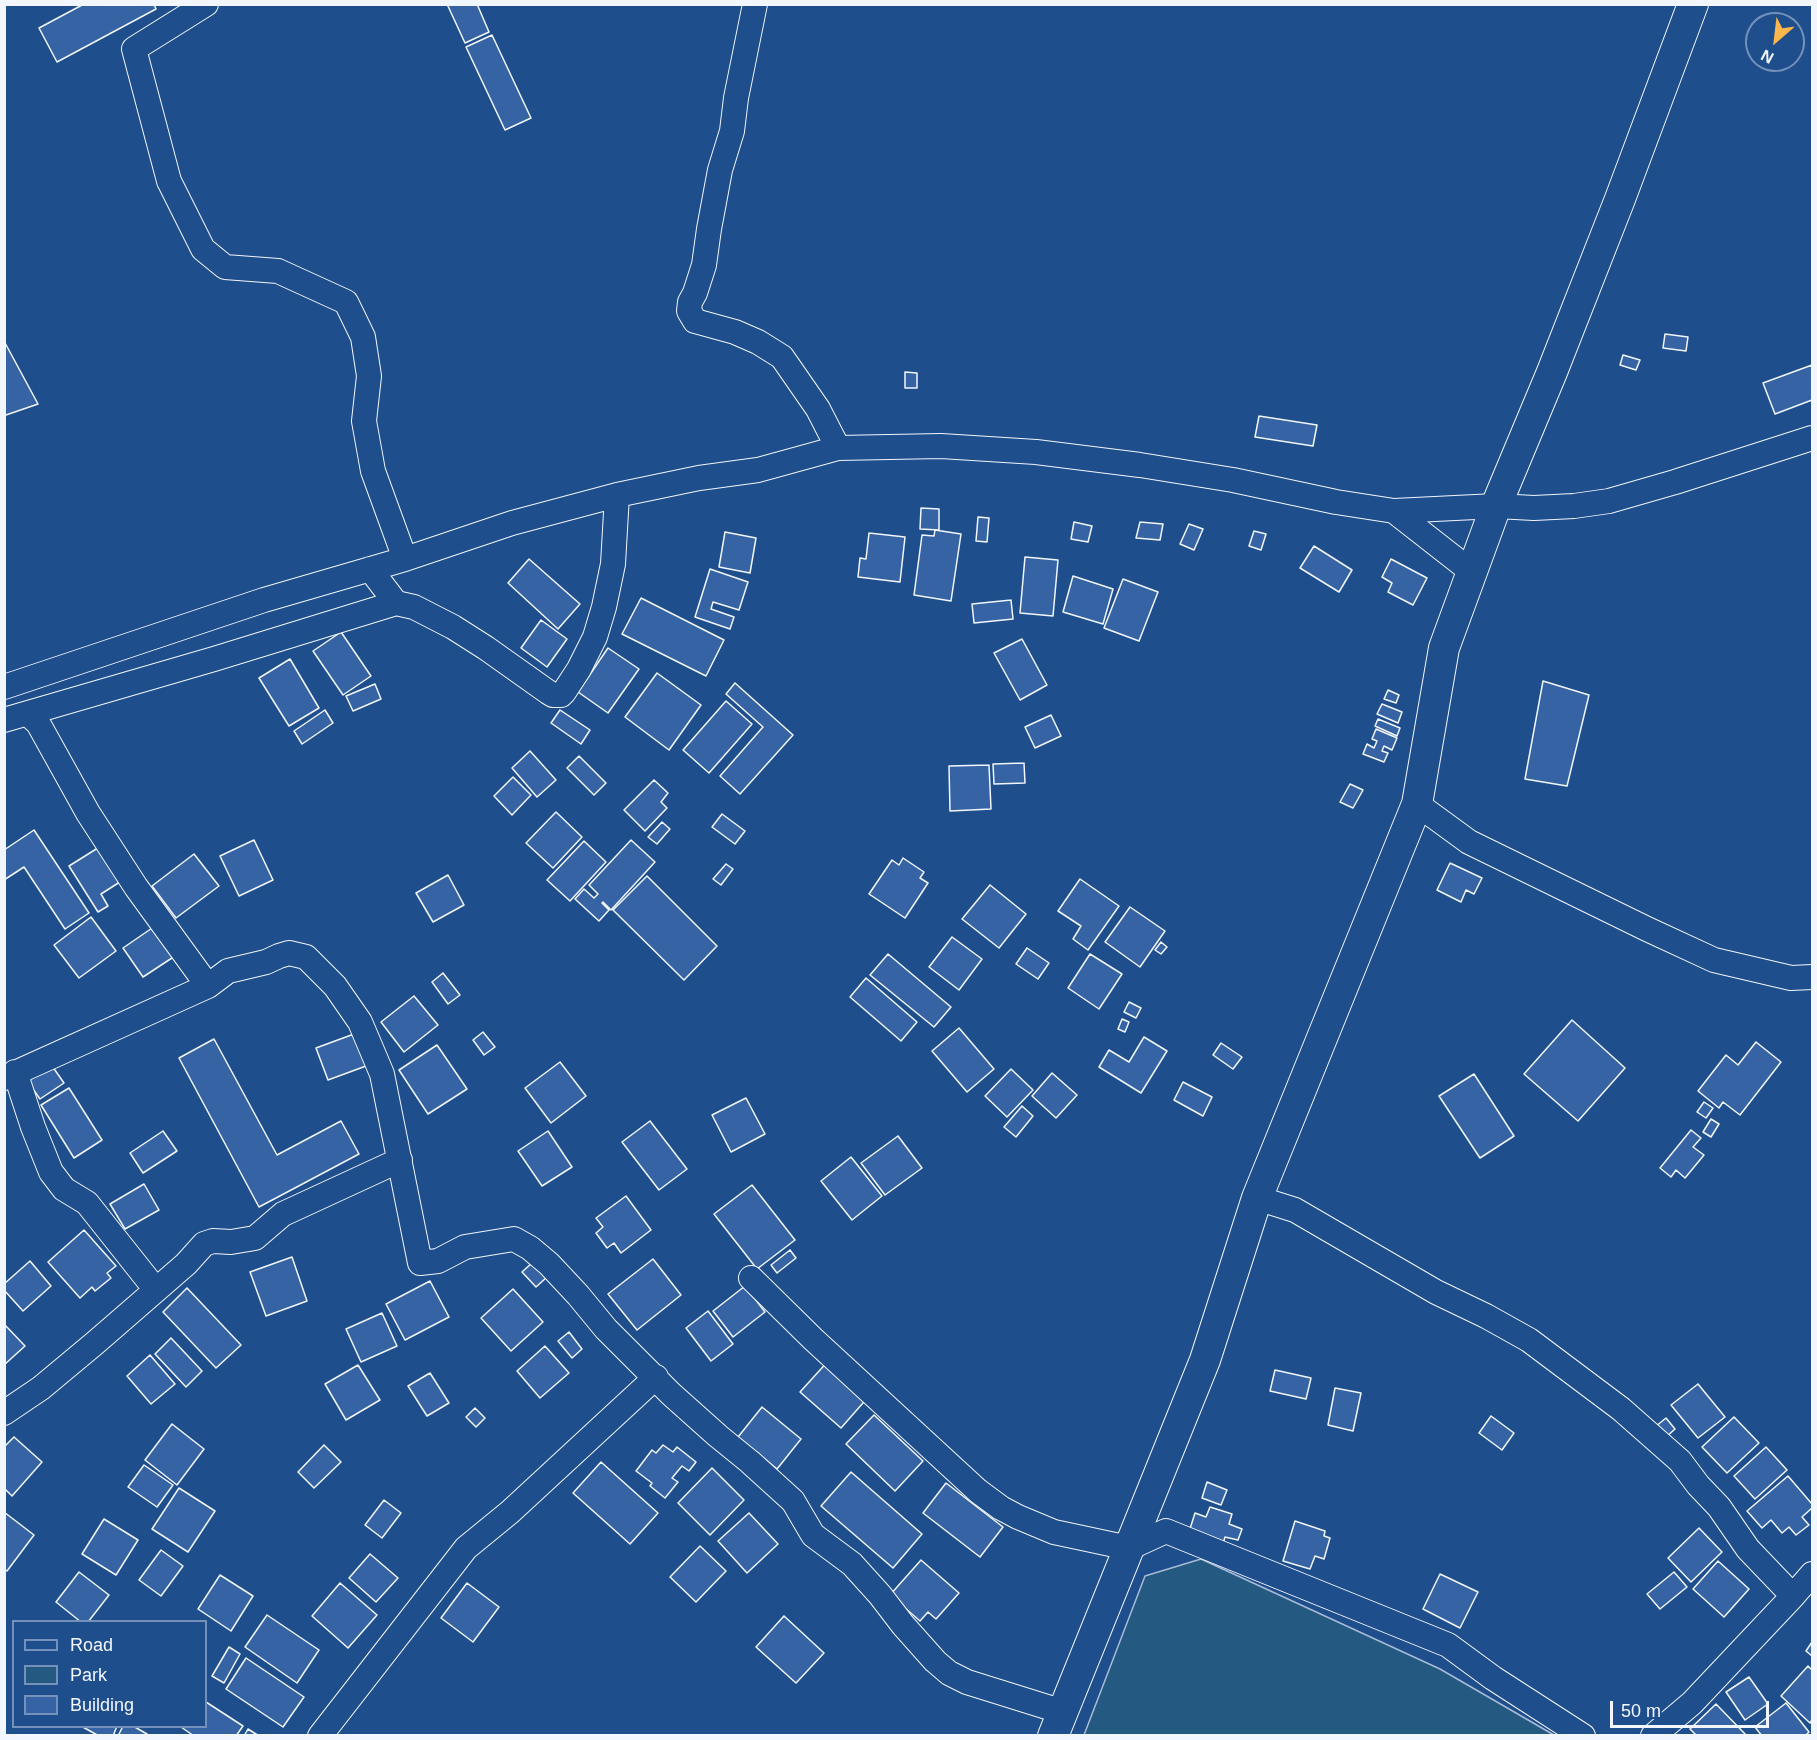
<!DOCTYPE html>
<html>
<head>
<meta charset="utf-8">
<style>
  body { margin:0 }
  #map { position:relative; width:1817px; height:1740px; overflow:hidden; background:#1f4e8c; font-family:Arial,sans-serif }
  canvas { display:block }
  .frame { position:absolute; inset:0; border:6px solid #f2f6ff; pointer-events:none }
  .legend { position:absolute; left:12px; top:1620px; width:195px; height:108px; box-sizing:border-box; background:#1f4e8c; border:2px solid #7391ba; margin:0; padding:8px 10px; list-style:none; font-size:18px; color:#f2f6ff }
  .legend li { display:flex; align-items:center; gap:12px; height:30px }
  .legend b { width:30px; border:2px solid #7391ba }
  .north { position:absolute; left:1745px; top:12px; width:60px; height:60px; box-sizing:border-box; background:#1f4e8c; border:2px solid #7391ba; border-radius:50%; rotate:208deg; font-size:16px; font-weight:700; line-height:24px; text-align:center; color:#f2f6ff }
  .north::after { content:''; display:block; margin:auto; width:21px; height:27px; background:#ffb74d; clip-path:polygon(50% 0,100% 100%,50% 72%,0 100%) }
  .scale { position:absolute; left:1610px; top:1701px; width:159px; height:27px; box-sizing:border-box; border:3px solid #f2f6ff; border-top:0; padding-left:8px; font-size:18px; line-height:21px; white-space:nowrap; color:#f2f6ff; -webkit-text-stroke:4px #1f4e8c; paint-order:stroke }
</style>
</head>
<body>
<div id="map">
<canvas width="1817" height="1740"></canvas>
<div class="frame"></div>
<ul class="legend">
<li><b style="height:8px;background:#1f4e8c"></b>Road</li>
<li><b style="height:16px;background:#245a82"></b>Park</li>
<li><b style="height:16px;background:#3563a3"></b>Building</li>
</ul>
<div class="north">N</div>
<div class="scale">50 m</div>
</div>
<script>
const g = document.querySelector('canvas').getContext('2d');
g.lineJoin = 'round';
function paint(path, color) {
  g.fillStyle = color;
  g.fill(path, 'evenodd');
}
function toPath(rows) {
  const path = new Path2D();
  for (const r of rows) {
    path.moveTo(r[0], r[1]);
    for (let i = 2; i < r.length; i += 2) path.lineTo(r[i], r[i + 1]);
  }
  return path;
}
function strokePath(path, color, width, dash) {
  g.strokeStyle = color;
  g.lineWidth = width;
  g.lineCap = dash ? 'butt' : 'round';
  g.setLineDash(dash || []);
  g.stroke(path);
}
const green = toPath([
  [1201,1559,1440,1669,1554,1735,1084,1735,1145,1576,1201,1559]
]);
paint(green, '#245a82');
strokePath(green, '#a8bbd7', 1.5);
const building = toPath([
  [84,4,154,4,156,9,57,62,39,28,84,4],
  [447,4,477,4,489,32,465,43,447,4],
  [492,35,531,118,505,130,466,47,492,35],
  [1665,334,1688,337,1686,351,1663,348,1665,334],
  [4,341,38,404,6,415,4,413,4,341],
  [1623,355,1640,360,1636,370,1620,365,1623,355],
  [1812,365,1812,400,1775,414,1763,383,1812,365],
  [905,372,917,373,917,388,905,388,905,372],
  [1259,416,1317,425,1313,446,1255,437,1259,416],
  [921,508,939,509,939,530,920,529,921,508],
  [978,517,989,518,987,542,976,541,978,517],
  [1074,522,1092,526,1088,542,1071,539,1074,522],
  [1140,522,1163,524,1160,540,1136,538,1140,522],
  [1189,524,1203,529,1194,550,1180,544,1189,524],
  [935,530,961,534,951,601,914,595,922,535,934,536,935,530],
  [1254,531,1266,534,1261,550,1249,546,1254,531],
  [725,532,756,538,750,573,719,567,725,532],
  [869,533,905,537,900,582,858,577,860,558,866,559,869,533],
  [1314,546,1352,570,1339,592,1300,568,1314,546],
  [1025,557,1058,560,1053,616,1020,613,1025,557],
  [529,559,580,604,558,629,508,583,529,559],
  [1391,559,1427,578,1413,605,1388,592,1392,583,1382,577,1391,559],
  [710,569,748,582,739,610,713,602,711,609,734,617,730,629,695,617,710,569],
  [1073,576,1113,589,1103,624,1063,612,1073,576],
  [1123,579,1158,592,1139,641,1104,628,1123,579],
  [641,598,724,640,706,676,622,634,641,598],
  [1011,600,1013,619,974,623,972,604,1011,600],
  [541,620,567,639,547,667,521,648,541,620],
  [341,632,371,676,343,695,313,651,341,632],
  [1022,639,1047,685,1020,700,994,653,1022,639],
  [608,648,639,669,608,713,578,692,608,648],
  [290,659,319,708,289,726,259,678,290,659],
  [657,673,701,705,669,750,625,717,657,673],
  [1543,681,1589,695,1567,786,1525,779,1543,681],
  [735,683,793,735,740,794,720,776,763,727,726,694,735,683],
  [375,684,381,699,353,711,346,696,375,684],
  [1388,690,1399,695,1396,703,1384,699,1388,690],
  [726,701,752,724,709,773,683,750,726,701],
  [1382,704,1402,712,1398,723,1377,714,1382,704],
  [325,710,333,723,302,744,294,731,325,710],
  [560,710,590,730,581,744,551,723,560,710],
  [1051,715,1061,736,1035,748,1025,727,1051,715],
  [1378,719,1400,728,1397,736,1375,726,1378,719],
  [1376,729,1397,738,1392,750,1384,746,1382,751,1388,753,1384,762,1363,754,1367,744,1374,748,1377,741,1372,739,1376,729],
  [530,751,556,780,537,797,512,768,530,751],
  [579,756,606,783,594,795,567,768,579,756],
  [1024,763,1025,783,994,784,993,764,1024,763],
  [989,765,991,809,950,811,949,766,989,765],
  [513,777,531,795,512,815,494,796,513,777],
  [654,780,668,793,661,802,667,808,645,831,624,810,654,780],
  [1350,784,1363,790,1353,808,1340,802,1350,784],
  [556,812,582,837,553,868,526,843,556,812],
  [722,814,745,831,735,844,712,827,722,814],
  [662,822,670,829,657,844,648,837,662,822],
  [34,830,89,913,65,929,24,867,4,880,4,850,34,830],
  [254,840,273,880,239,896,220,856,254,840],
  [631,840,655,862,611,910,603,902,602,903,609,910,599,921,575,899,584,889,594,898,598,894,589,885,631,840],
  [584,841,606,862,570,901,547,880,584,841],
  [101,846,123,880,101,894,108,906,98,912,69,866,101,846],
  [194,854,219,886,176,918,152,886,194,854],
  [903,858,924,872,920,878,928,883,905,918,869,894,892,860,899,865,903,858],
  [1450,863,1482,878,1474,894,1466,890,1461,902,1437,890,1450,863],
  [726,864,733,869,721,885,713,879,726,864],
  [448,875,464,905,433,922,416,893,448,875],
  [647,876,717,946,684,980,613,910,647,876],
  [1080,879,1119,906,1088,950,1073,939,1081,926,1058,911,1080,879],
  [990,885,1026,914,999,948,962,919,990,885],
  [1130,907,1165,931,1140,967,1105,942,1130,907],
  [91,917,116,951,79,978,54,945,91,917],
  [158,924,178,954,143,977,123,948,158,924],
  [952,937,982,959,959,990,929,967,952,937],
  [1161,942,1167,947,1161,954,1155,950,1161,942],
  [1027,948,1049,963,1038,979,1016,964,1027,948],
  [888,954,951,1007,934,1027,870,975,888,954],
  [1090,954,1122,974,1099,1009,1068,988,1090,954],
  [443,973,460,995,448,1004,432,982,443,973],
  [866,978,917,1022,901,1041,850,997,866,978],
  [414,996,438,1025,404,1052,381,1022,414,996],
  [1129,1002,1141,1008,1136,1018,1124,1012,1129,1002],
  [1122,1019,1129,1022,1125,1032,1118,1029,1122,1019],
  [1572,1020,1625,1068,1578,1121,1524,1074,1572,1020],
  [959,1028,994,1069,967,1092,932,1051,959,1028],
  [483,1032,495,1047,484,1055,473,1040,483,1032],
  [354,1034,366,1066,328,1080,316,1048,354,1034],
  [1144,1037,1167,1051,1141,1093,1099,1067,1109,1050,1129,1062,1144,1037],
  [214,1039,277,1155,341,1121,359,1154,259,1207,179,1058,214,1039],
  [1756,1042,1781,1062,1740,1115,1723,1102,1719,1108,1698,1091,1726,1055,1738,1065,1756,1042],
  [1221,1043,1242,1057,1233,1069,1213,1055,1221,1043],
  [437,1045,467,1089,428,1114,399,1070,437,1045],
  [560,1062,586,1096,551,1123,525,1088,560,1062],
  [50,1063,64,1083,40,1099,26,1079,50,1063],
  [1011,1069,1033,1090,1007,1117,985,1096,1011,1069],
  [1052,1073,1077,1095,1056,1118,1032,1096,1052,1073],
  [1474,1074,1514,1136,1480,1158,1439,1096,1474,1074],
  [1183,1082,1212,1097,1203,1116,1174,1100,1183,1082],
  [69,1088,102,1140,74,1158,41,1105,69,1088],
  [746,1098,765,1134,731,1152,712,1115,746,1098],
  [1704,1102,1713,1108,1706,1118,1697,1112,1704,1102],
  [1022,1106,1033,1116,1016,1137,1004,1127,1022,1106],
  [1711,1119,1719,1124,1711,1137,1703,1132,1711,1119],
  [650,1121,687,1169,659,1190,622,1142,650,1121],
  [1691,1130,1701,1138,1693,1147,1704,1155,1685,1178,1676,1170,1671,1177,1660,1168,1691,1130],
  [163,1131,177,1151,143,1173,130,1153,163,1131],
  [548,1131,572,1167,542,1186,518,1151,548,1131],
  [898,1136,922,1168,885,1195,861,1163,898,1136],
  [851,1157,882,1196,852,1220,821,1181,851,1157],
  [144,1184,159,1210,125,1229,110,1204,144,1184],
  [752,1185,795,1240,757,1269,714,1214,752,1185],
  [626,1196,651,1230,621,1253,614,1243,607,1248,596,1233,603,1227,596,1218,626,1196],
  [84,1230,116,1266,107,1273,111,1278,95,1291,92,1287,80,1298,48,1262,84,1230],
  [790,1250,796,1258,777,1273,771,1265,790,1250],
  [292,1257,307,1301,266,1316,250,1272,292,1257],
  [653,1259,681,1295,637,1330,608,1294,653,1259],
  [30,1261,51,1286,23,1311,4,1290,4,1284,30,1261],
  [533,1262,547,1277,536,1287,522,1272,533,1262],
  [430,1281,449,1317,405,1340,386,1304,430,1281],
  [745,1286,765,1312,733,1337,713,1311,745,1286],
  [187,1288,241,1345,216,1368,163,1312,187,1288],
  [513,1289,543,1322,511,1351,481,1318,513,1289],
  [708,1311,733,1344,711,1361,686,1328,708,1311],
  [382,1313,397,1346,361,1362,346,1329,382,1313],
  [4,1324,25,1346,4,1365,4,1324],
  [569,1332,582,1349,572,1358,558,1341,569,1332],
  [171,1338,202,1371,186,1387,155,1354,171,1338],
  [545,1346,569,1373,540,1398,517,1371,545,1346],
  [150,1355,175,1384,151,1404,127,1376,150,1355],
  [830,1359,870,1395,841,1428,800,1392,830,1359],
  [358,1365,380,1400,346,1420,325,1384,358,1365],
  [1275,1370,1311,1378,1306,1399,1270,1391,1275,1370],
  [430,1373,449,1403,427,1416,408,1386,430,1373],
  [1698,1384,1725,1417,1698,1438,1671,1405,1698,1384],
  [1335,1388,1361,1393,1353,1431,1328,1425,1335,1388],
  [762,1407,801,1439,777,1469,738,1437,762,1407],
  [475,1408,485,1418,476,1427,466,1417,475,1408],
  [874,1415,923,1461,895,1491,846,1444,874,1415],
  [1491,1416,1514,1433,1502,1450,1479,1433,1491,1416],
  [1734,1417,1759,1443,1727,1473,1702,1447,1734,1417],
  [1666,1418,1675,1429,1665,1438,1655,1427,1666,1418],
  [172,1424,204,1449,177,1485,145,1460,172,1424],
  [14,1437,42,1462,12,1496,4,1488,4,1447,14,1437],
  [324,1445,341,1462,314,1488,298,1472,324,1445],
  [663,1445,673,1452,677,1447,696,1462,689,1471,682,1466,672,1478,678,1482,665,1498,650,1486,652,1483,636,1471,652,1450,656,1453,663,1445],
  [1766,1447,1787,1470,1755,1499,1734,1476,1766,1447],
  [601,1462,658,1513,630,1544,573,1493,601,1462],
  [144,1465,173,1485,157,1507,128,1487,144,1465],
  [712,1468,744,1500,710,1535,678,1503,712,1468],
  [851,1472,922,1534,893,1568,821,1506,851,1472],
  [1788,1476,1812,1504,1812,1508,1802,1517,1809,1525,1796,1535,1789,1527,1782,1533,1771,1520,1762,1528,1747,1511,1788,1476],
  [1207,1482,1227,1490,1221,1505,1202,1498,1207,1482],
  [946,1483,1003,1527,980,1557,923,1513,946,1483],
  [179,1488,215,1511,188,1552,152,1529,179,1488],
  [384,1500,401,1513,382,1538,365,1525,384,1500],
  [1210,1507,1232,1514,1229,1524,1242,1529,1238,1540,1225,1537,1222,1547,1188,1535,1195,1513,1206,1517,1210,1507],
  [4,1512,34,1535,7,1571,4,1569,4,1512],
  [749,1513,778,1544,747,1573,718,1541,749,1513],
  [104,1519,138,1540,116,1575,82,1554,104,1519],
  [1295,1521,1325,1531,1324,1536,1330,1538,1324,1559,1315,1556,1310,1569,1283,1561,1295,1521],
  [1699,1528,1722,1552,1691,1582,1668,1558,1699,1528],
  [700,1546,726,1571,696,1602,670,1577,700,1546],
  [161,1550,183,1566,161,1596,139,1580,161,1550],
  [370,1554,398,1578,376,1602,349,1578,370,1554],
  [921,1560,959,1593,936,1619,928,1612,920,1621,890,1595,921,1560],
  [1718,1561,1749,1589,1724,1617,1693,1589,1718,1561],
  [79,1572,109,1595,88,1622,81,1622,56,1602,79,1572],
  [1674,1572,1687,1587,1660,1609,1647,1594,1674,1572],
  [1440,1574,1478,1592,1460,1628,1423,1609,1440,1574],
  [220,1575,253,1596,231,1631,198,1609,220,1575],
  [340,1583,377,1615,348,1648,312,1616,340,1583],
  [467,1583,499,1607,473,1642,441,1618,467,1583],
  [267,1615,319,1650,297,1683,245,1647,267,1615],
  [784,1616,824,1653,796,1683,756,1647,784,1616],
  [1812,1642,1812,1656,1806,1651,1812,1642],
  [229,1647,240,1654,224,1683,212,1676,229,1647],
  [246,1658,304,1697,283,1727,226,1689,246,1658],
  [1808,1666,1812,1670,1812,1720,1810,1723,1781,1696,1808,1666],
  [1749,1677,1768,1704,1745,1720,1726,1692,1749,1677],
  [206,1702,243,1726,236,1736,194,1736,181,1727,206,1726,206,1702],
  [1786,1703,1809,1732,1805,1736,1762,1736,1755,1727,1786,1703],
  [1716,1704,1747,1736,1697,1736,1690,1729,1716,1704],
  [81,1726,117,1726,113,1736,99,1736,81,1726],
  [123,1726,133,1726,147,1734,146,1736,118,1736,123,1726],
  [248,1729,259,1736,244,1736,248,1729]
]);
paint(building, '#3563a3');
strokePath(building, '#f2f6ff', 1.5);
const minor = toPath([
  [206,4,134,49,169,181,203,249,225,267,278,271,346,302,363,337,369,376,364,421,373,471,405,559],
  [755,4,736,98,732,131,720,170,709,229,704,265,695,293,690,302,689,311,695,321,735,332,758,342,782,357,818,409,838,448],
  [1394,511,1472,572],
  [370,569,396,603,414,607,453,627,486,648,548,692,553,695,561,695,564,692,579,669,595,637,604,607,613,564,617,495],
  [4,687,264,600,405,559,512,523,617,495,699,478,758,470,838,448,941,446,1036,452,1140,465,1233,480,1336,502,1394,511,1496,506,1534,508,1574,506,1609,501,1675,482,1812,438],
  [28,714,38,723,88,813,136,887,208,986],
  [4,720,214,659,396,603],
  [1417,804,1469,842,1647,929,1714,960,1791,978,1812,977],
  [15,1072,33,1127,51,1172,64,1189,87,1203,156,1290],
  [4,1078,208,986,228,971,266,962,279,956,289,953,306,957,335,986,360,1022,382,1074,420,1263,438,1261,465,1247,514,1239,530,1248,549,1264,578,1295,606,1329,671,1394,718,1436,750,1462,793,1501,813,1535,852,1564,880,1595,903,1625,935,1661,949,1673,967,1682,1063,1712],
  [1257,1198,1295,1210,1436,1292,1486,1316,1529,1340,1621,1409,1680,1461,1698,1485,1719,1507,1748,1549,1793,1596,1812,1574],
  [751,1278,813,1339,978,1491,1001,1508,1018,1517,1054,1532,1129,1548,1166,1531,1448,1645,1493,1678,1583,1736],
  [4,1413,41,1388,95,1343,186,1264,204,1244,213,1241,231,1242,255,1238,283,1214,400,1160],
  [320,1736,466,1548,510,1512,656,1377],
  [1653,1736,1692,1703,1793,1596]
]);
const major = toPath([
  [1053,1736,1205,1360,1257,1198,1417,804,1444,648,1496,506,1552,372,1620,199,1693,4]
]);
strokePath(minor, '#f2f6ff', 26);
strokePath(major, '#f2f6ff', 32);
strokePath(minor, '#1f4e8c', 24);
strokePath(major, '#1f4e8c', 30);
</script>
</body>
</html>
